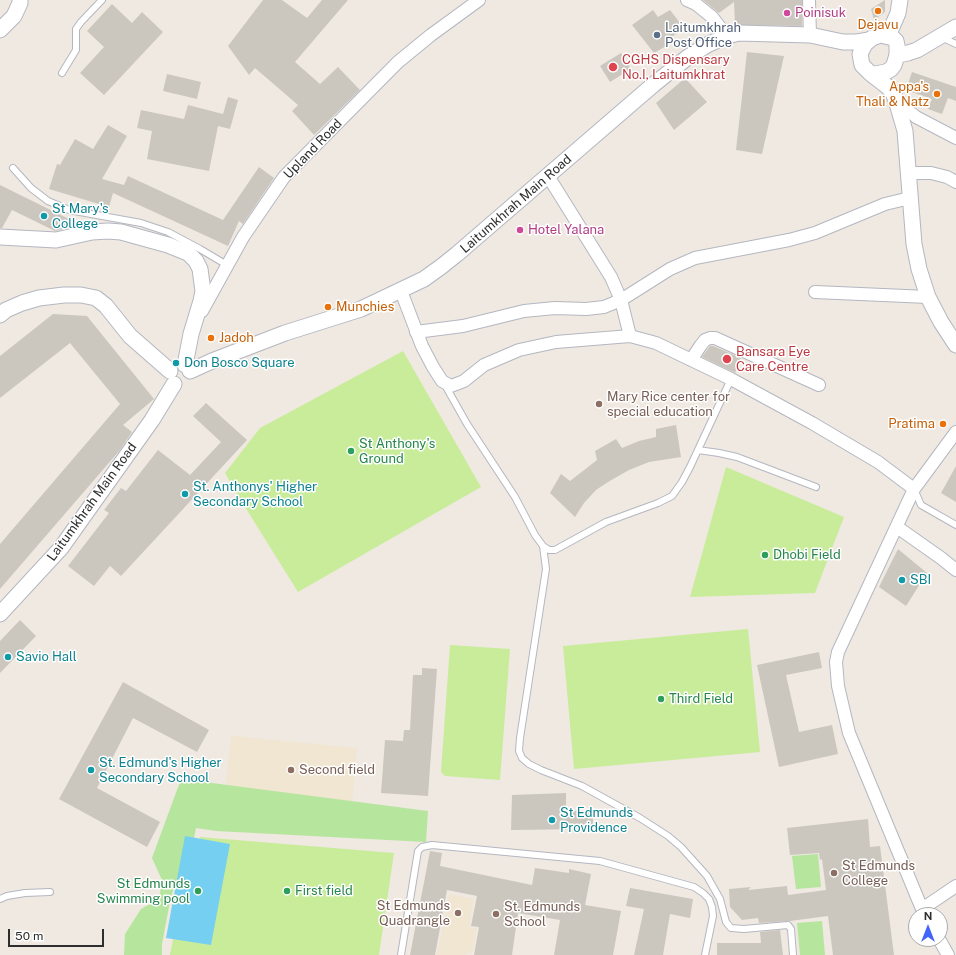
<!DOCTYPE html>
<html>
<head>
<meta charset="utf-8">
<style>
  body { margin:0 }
  #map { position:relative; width:956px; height:955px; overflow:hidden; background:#efe9e1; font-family:"Public Sans",sans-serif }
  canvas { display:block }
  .north { position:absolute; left:908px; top:907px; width:40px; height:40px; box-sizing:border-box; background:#fff; border:1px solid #ababab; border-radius:50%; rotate:0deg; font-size:11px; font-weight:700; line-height:16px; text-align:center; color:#2e2e2e }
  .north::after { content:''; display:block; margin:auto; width:14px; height:18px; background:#4264fb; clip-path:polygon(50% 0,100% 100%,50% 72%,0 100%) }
  .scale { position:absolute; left:8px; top:929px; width:96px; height:18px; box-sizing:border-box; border:2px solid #2e2e2e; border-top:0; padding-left:5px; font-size:12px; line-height:14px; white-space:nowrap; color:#2e2e2e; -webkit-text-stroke:3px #fff; paint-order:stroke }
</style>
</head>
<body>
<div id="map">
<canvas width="956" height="955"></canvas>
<div class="north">N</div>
<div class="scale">50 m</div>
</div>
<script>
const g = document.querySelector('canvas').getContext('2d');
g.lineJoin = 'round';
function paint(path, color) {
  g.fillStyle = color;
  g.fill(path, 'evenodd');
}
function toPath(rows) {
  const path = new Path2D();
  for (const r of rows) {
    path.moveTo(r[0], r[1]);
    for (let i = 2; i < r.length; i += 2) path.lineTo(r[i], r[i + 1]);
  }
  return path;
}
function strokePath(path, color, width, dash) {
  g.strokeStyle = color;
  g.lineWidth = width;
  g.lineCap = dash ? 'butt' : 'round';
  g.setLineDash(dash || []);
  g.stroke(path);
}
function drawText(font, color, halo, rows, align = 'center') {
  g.font = font + ' "Public Sans",sans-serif';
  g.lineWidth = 3;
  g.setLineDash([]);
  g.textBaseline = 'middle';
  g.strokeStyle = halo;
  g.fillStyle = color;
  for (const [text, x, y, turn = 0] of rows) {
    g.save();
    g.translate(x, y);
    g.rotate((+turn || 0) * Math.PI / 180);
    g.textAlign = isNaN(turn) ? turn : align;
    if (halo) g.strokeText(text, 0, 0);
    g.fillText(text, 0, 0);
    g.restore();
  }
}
paint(toPath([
  [231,736,357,748,352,804,225,793],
  [449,894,474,899,469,926,477,929,472,953,467,953,466,955,437,955]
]), '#f0e6d1');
paint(toPath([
  [181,779,428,811,426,842,216,831,196,828,194,838,171,896,162,944,162,955,124,955,125,934,141,909,159,899,162,880,152,858],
  [818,854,821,887,796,889,792,856],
  [822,921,825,955,800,955,797,923]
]), '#b6e59e');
paint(toPath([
  [403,351,481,487,298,592,240,499,225,473,260,428],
  [726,467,844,517,815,593,690,597],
  [748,629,760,752,574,769,563,646],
  [450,645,510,649,500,780,445,776,441,772],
  [200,837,394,853,379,955,170,955,175,929]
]), '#c9ec9a');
paint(toPath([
  [185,836,230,844,211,945,166,938]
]), '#75cff0');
paint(toPath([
  [263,0,282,0,307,18,322,0,348,0,295,62,320,84,338,67,360,90,314,135,292,111,298,105,255,68,249,75,228,46],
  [703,0,802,0,802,26,735,25,734,2,719,13],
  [885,0,885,12,874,20,871,9],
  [112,4,132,23,142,12,163,32,104,95,80,73,104,47,87,31],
  [653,10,658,17,670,10,684,28,666,41,668,45,654,53,632,25],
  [747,52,784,56,762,154,736,150],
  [621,53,631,69,610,82,600,66],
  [912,72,956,87,956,101,948,98,942,114,928,109,932,99,906,90],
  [167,74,201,82,197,99,163,91],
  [685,78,707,102,674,130,656,103],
  [228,97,238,100,230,129,218,126,209,171,147,159,152,131,137,128,141,110,184,119,188,105,223,114],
  [108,125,127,136,102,179,124,185,128,176,223,220,259,167,274,178,243,224,239,221,228,246,113,193,109,207,49,189,57,164,60,165,75,139,93,149],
  [0,185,77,223,76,226,55,231,12,210,2,228,0,228],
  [53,314,87,316,154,399,123,425,132,432,120,450,0,589,0,544,120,404,70,343,0,398,0,356],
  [710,346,713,346,741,358,735,373,702,357],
  [206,403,247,440,121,576,110,566,94,586,68,566,109,513,104,510,121,488,126,491,158,450,190,475,221,442,193,416],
  [676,425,681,457,649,462,629,470,608,482,596,490,584,503,575,517,550,493,561,474,570,481,597,460,595,451,616,439,622,448,639,441,656,437,656,429],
  [956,466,956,502,941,493],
  [898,549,927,573,906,606,879,587],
  [20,620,36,636,0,673,0,641],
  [819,652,822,668,786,675,799,732,832,725,838,754,779,767,757,665],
  [422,668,437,669,428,796,381,793,385,740,403,741,404,730,410,730,413,675,422,675],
  [123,682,209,730,197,752,133,718,97,788,160,822,147,847,59,799],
  [566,793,566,811,593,811,593,829,511,830,512,795],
  [868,819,870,847,880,846,894,955,833,955,828,916,790,921,759,923,758,918,742,920,730,907,729,889,751,887,748,890,787,886,788,895,826,890,822,859,820,860,819,853,790,855,787,828],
  [430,851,442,853,440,866,532,885,535,868,569,873,569,869,591,874,585,905,621,911,613,955,554,955,560,920,518,913,512,955,474,955,479,927,471,926,477,896,447,890,435,955,410,955],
  [630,888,693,899,690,918,670,914,663,955,634,955,644,909,626,906],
  [780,930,783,955,717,955,717,943,761,943,760,932]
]), '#cbc7bf');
const service = toPath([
  [941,37,956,44],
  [62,73,76,50,76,29,81,22,102,0],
  [13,168,31,188,48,201,69,210,141,223,168,232,200,249,227,265],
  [445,385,467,424,515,497,535,535,543,546,549,550,555,550,606,522,658,503,672,496,682,482,690,467,731,379],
  [698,450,719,453,737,457,816,487],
  [914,489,921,505,956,525],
  [543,546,546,569,520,738,519,751,522,758,529,764,541,770,582,786,640,818,668,836,681,847,707,876,720,899,726,922,731,928,744,929,788,925,791,929,793,955],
  [0,899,7,896,25,893,50,892],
  [401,955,418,851,422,847,432,845,600,861,694,887,703,893,709,899,712,907,713,916,705,955]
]);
const minor = toPath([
  [687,0,696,4,712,17,727,36],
  [809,0,810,35],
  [896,100,916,117,956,138],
  [908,173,931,173,947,177,956,182],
  [548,176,611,277,621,300,630,336],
  [401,291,422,346,433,367,442,381,451,386,464,381,484,365,519,350,556,342,630,336,656,343,731,379,812,423,878,462,914,489],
  [815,292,928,297],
  [202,311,243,237,284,177,398,62,431,35,479,0],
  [416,332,463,326,524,311,555,308,586,309,604,307,621,300,670,269,695,258,789,240,815,233,885,204,910,198],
  [691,360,701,345,705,340,710,338,715,338,819,385],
  [897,527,941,558,956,570],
  [922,909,956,886],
  [925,915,922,909,849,733,838,686,836,662,838,652,914,489,956,432],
  [939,939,948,955]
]);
const tertiary = toPath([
  [0,30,14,16,20,3,20,0],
  [881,35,893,38,896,41,897,45,897,55,894,65,891,69,886,72,875,74,870,73,862,65,860,54,865,44,872,38,881,35],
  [888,36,898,13,900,0],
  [897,55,908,53,917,50,956,27],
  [870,73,888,87,893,93,896,100,905,131,914,244,919,269,928,297,941,322,956,345],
  [0,237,56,240,92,232,108,231,121,232,168,245,188,253,196,261,200,269,203,291,201,301,191,334,185,365],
  [0,315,6,310,22,303,39,298,64,295,81,295,96,298,106,306,130,336,170,371],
  [190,371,212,361,285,333,361,309,424,279,442,266,457,254,653,85,688,57,707,45,727,36,739,33,810,35,843,42,857,42,869,40],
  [0,614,61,548,152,420,174,384]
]);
strokePath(service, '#b4b7c1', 8);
strokePath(minor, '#b4b7c1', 14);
strokePath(tertiary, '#b4b7c1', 17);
strokePath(service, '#fff', 6);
strokePath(minor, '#fff', 12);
strokePath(tertiary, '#fff', 15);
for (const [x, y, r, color] of [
  [878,11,4,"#e8710a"],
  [787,13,4,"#d1479c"],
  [657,35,4,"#5c6f8a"],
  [613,67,5,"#e0444e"],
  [937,94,4,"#e8710a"],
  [44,216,4,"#0f9aa8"],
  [520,230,4,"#d1479c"],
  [328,307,4,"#e8710a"],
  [211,338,4,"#e8710a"],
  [727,359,5,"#e0444e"],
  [176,363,4,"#0f9aa8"],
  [599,404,4,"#8d6e63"],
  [943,424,4,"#e8710a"],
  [351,451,4,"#2e9e5b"],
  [185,494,4,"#0f9aa8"],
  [765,555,4,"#2e9e5b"],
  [902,580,4,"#0f9aa8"],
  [8,657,4,"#0f9aa8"],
  [661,699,4,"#2e9e5b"],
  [91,770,4,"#0f9aa8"],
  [291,770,4,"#8d6e63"],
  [552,820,4,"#0f9aa8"],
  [834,873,4,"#8d6e63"],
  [198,891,4,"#2e9e5b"],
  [287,891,4,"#2e9e5b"],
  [458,913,4,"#8d6e63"],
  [496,914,4,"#8d6e63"]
]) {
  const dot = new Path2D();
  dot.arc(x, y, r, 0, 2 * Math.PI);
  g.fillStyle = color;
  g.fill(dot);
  strokePath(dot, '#fff', 1.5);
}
drawText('13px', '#b23c85', '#fff', [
  ["Poinisuk",795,13],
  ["Hotel Yalana",528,230]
], 'left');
drawText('13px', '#c56008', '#fff', [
  ["Dejavu",878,25,"center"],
  ["Appa's",929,87],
  ["Thali & Natz",929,102],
  ["Munchies",336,307,"left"],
  ["Jadoh",219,338,"left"],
  ["Pratima",935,424]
], 'right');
drawText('13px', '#4e5e75', '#fff', [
  ["Laitumkhrah",665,28],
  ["Post Office",665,43]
], 'left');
drawText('13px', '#be3a42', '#fff', [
  ["CGHS Dispensary",622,60],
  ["No.I, Laitumkhrat",622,75],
  ["Bansara Eye",736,352],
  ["Care Centre",736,367]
], 'left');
drawText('13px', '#2e2e2e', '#fff', [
  ["Upland Road",313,149,-46],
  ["Laitumkhrah Main Road",516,204,-41],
  ["Laitumkhrah Main Road",92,502,-54]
]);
drawText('13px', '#0d838f', '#fff', [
  ["St Mary's",52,209],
  ["College",52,224],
  ["Don Bosco Square",184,363],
  ["St. Anthonys' Higher",193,487],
  ["Secondary School",193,502],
  ["SBI",910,580],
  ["Savio Hall",16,657],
  ["St. Edmund's Higher",99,763],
  ["Secondary School",99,778],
  ["St Edmunds",560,813],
  ["Providence",560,828]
], 'left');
drawText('13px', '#785e54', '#fff', [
  ["Mary Rice center for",607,397],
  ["special education",607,412],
  ["Second field",299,770],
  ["St Edmunds",842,866],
  ["College",842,881],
  ["St Edmunds",450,906,"right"],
  ["Quadrangle",450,921,"right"],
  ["St. Edmunds",504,907],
  ["School",504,922]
], 'left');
drawText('13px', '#27864d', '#fff', [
  ["St Anthony's",359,444],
  ["Ground",359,459],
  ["Dhobi Field",773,555],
  ["Third Field",669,699],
  ["St Edmunds",190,884,"right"],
  ["Swimming pool",190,899,"right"],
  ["First field",295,891]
], 'left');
</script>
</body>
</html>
